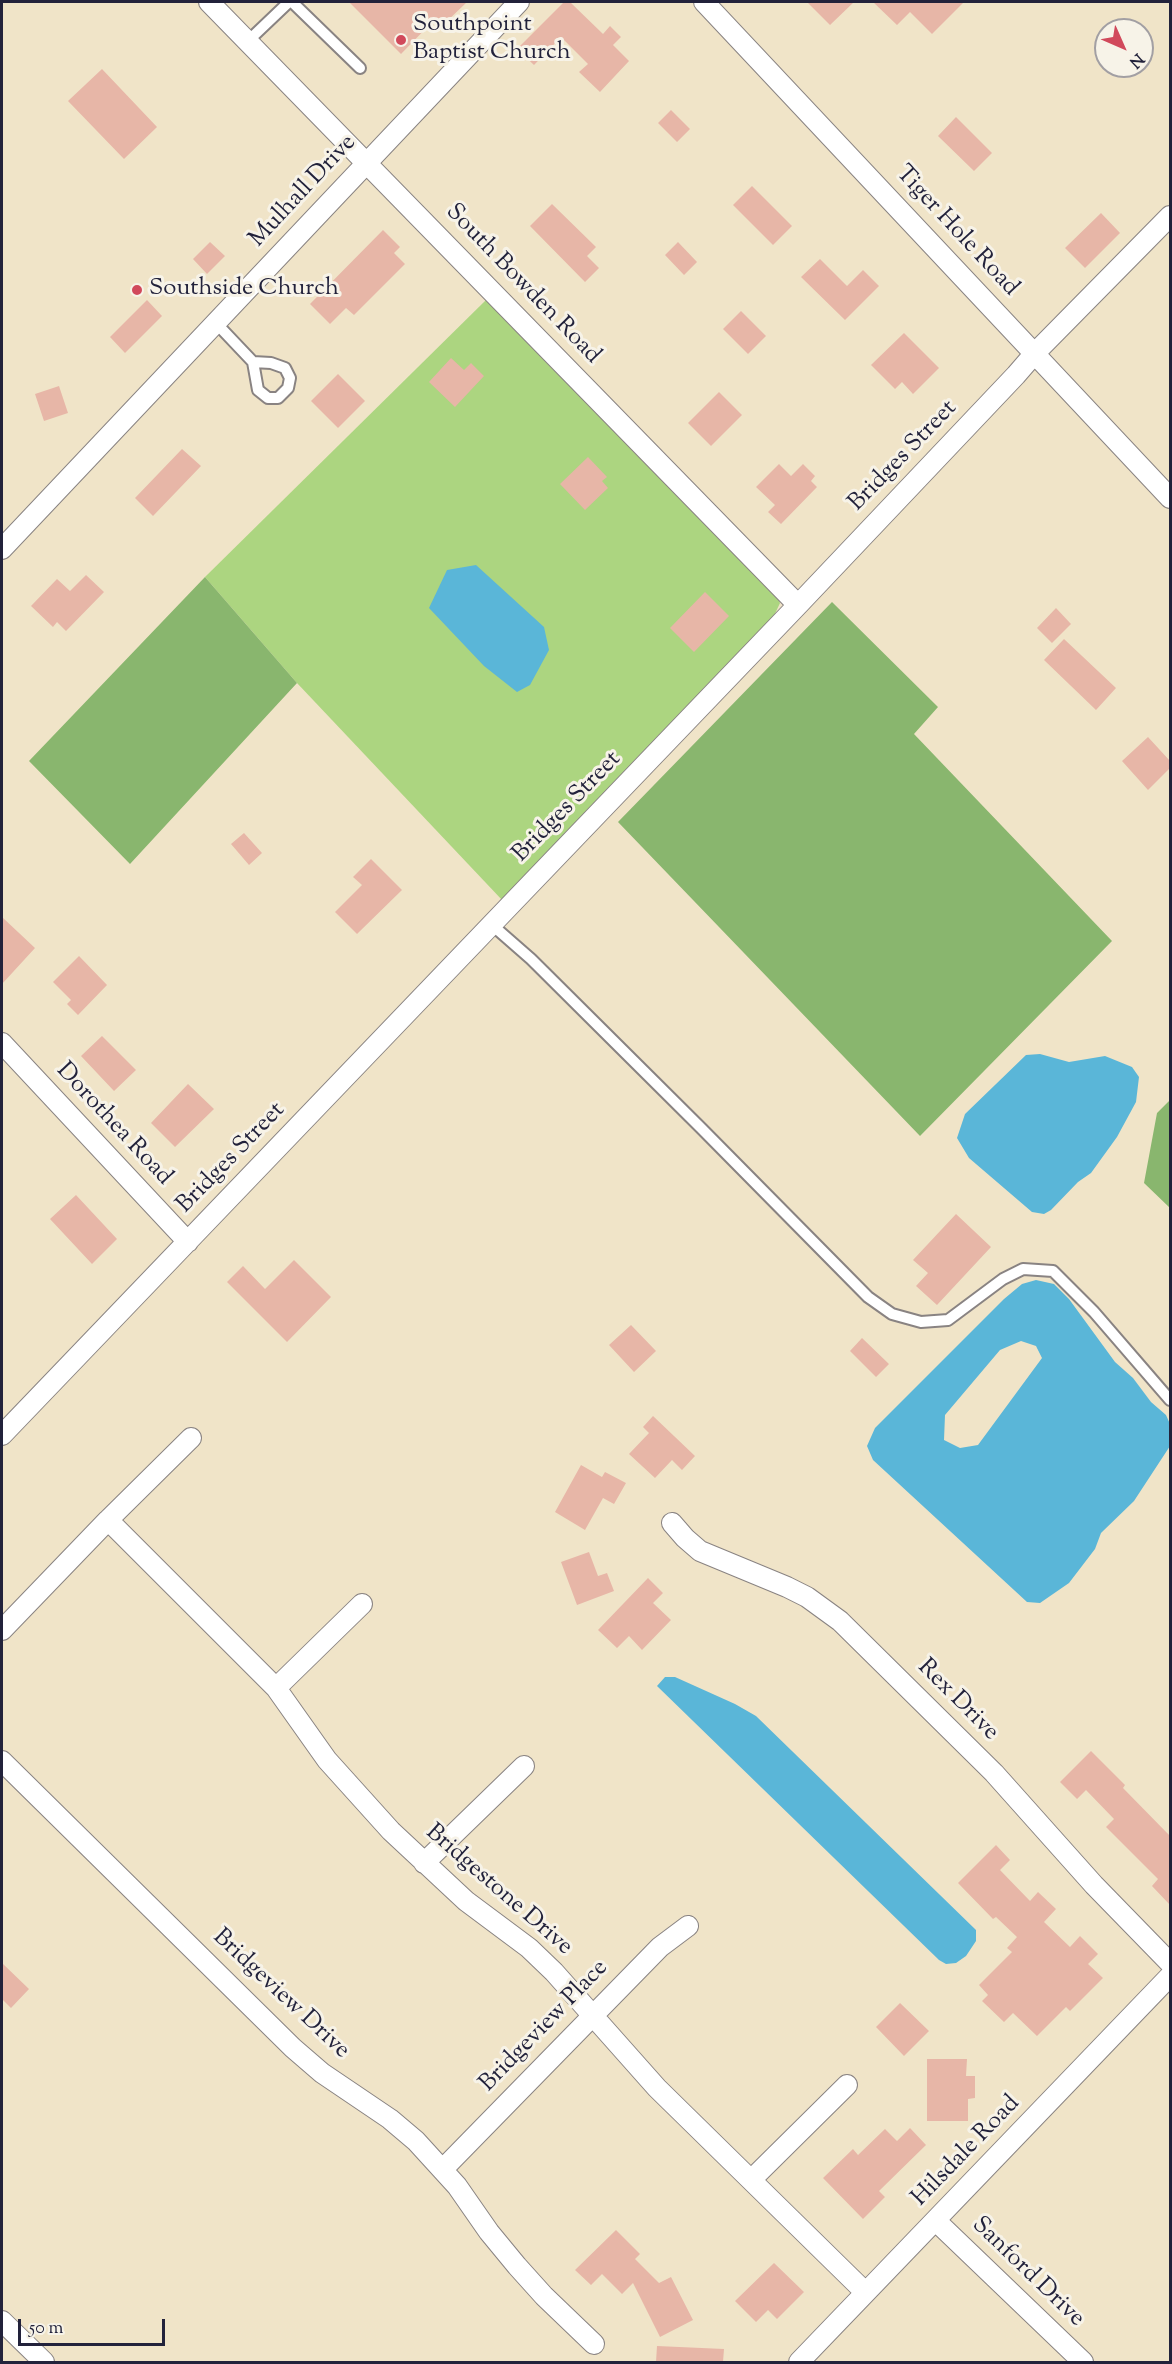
<!DOCTYPE html>
<html>
<head>
<meta charset="utf-8">
<style>
  body { margin:0 }
  #map { position:relative; width:1172px; height:2364px; overflow:hidden; background:#f0e4c8; font-family:"Sorts Mill Goudy",serif }
  canvas { display:block }
  .frame { position:absolute; inset:0; border:3px solid #22223b; pointer-events:none }
  .north { position:absolute; left:1094px; top:18px; width:60px; height:60px; box-sizing:border-box; background:#f7f3e8; border:2px solid #a29fa3; border-radius:50%; rotate:135deg; font-size:16px; font-weight:700; line-height:24px; text-align:center; color:#22223b }
  .north::after { content:''; display:block; margin:auto; width:21px; height:27px; background:#d1495b; clip-path:polygon(50% 0,100% 100%,50% 72%,0 100%) }
  .scale { position:absolute; left:18px; top:2319px; width:147px; height:27px; box-sizing:border-box; border:3px solid #22223b; border-top:0; padding-left:8px; font-size:18px; line-height:21px; white-space:nowrap; color:#22223b; -webkit-text-stroke:4px #f7f3e8; paint-order:stroke }
</style>
</head>
<body>
<div id="map">
<canvas width="1172" height="2364"></canvas>
<div class="frame"></div>
<div class="north">N</div>
<div class="scale">50 m</div>
</div>
<script>
const g = document.querySelector('canvas').getContext('2d');
g.lineJoin = 'round';
function paint(path, color) {
  g.fillStyle = color;
  g.fill(path, 'evenodd');
}
function toPath(rows) {
  const path = new Path2D();
  for (const r of rows) {
    path.moveTo(r[0], r[1]);
    for (let i = 2; i < r.length; i += 2) path.lineTo(r[i], r[i + 1]);
  }
  return path;
}
function strokePath(path, color, width, dash) {
  g.strokeStyle = color;
  g.lineWidth = width;
  g.lineCap = dash ? 'butt' : 'round';
  g.setLineDash(dash || []);
  g.stroke(path);
}
function drawText(font, color, halo, rows, align = 'center') {
  g.font = font + ' "Sorts Mill Goudy",serif';
  g.lineWidth = 6;
  g.setLineDash([]);
  g.textBaseline = 'middle';
  g.strokeStyle = halo;
  g.fillStyle = color;
  for (const [text, x, y, turn = 0] of rows) {
    g.save();
    g.translate(x, y);
    g.rotate((+turn || 0) * Math.PI / 180);
    g.textAlign = isNaN(turn) ? turn : align;
    if (halo) g.strokeText(text, 0, 0);
    g.fillText(text, 0, 0);
    g.restore();
  }
}
paint(toPath([
  [486,300,776,594,780,603,773,618,503,901,297,683,205,577]
]), '#acd580');
paint(toPath([
  [205,577,297,683,130,864,29,761],
  [832,602,938,707,914,734,1112,941,920,1136,618,822],
  [1170,1100,1170,1208,1144,1183,1157,1113]
]), '#89b66e');
paint(toPath([
  [476,565,544,627,549,650,530,685,517,692,484,666,429,608,447,570],
  [1040,1054,1069,1062,1105,1056,1132,1067,1139,1077,1136,1102,1117,1137,1091,1173,1078,1182,1051,1210,1044,1214,1032,1212,969,1158,957,1138,965,1114,1026,1055],
  [1036,1280,1054,1284,1069,1299,1115,1362,1133,1378,1151,1402,1166,1415,1170,1424,1170,1446,1134,1501,1101,1533,1095,1549,1069,1583,1040,1603,1027,1602,873,1460,867,1446,875,1428,1004,1299,1022,1284],
  [1021,1341,1036,1346,1042,1358,978,1445,960,1448,944,1440,945,1415,1000,1350],
  [665,1677,675,1677,735,1704,756,1716,976,1930,976,1941,966,1956,956,1963,946,1964,939,1960,657,1686]
]), '#5ab6d8');
paint(toPath([
  [349,2,467,2,442,26,435,19,401,54],
  [564,2,570,2,603,34,610,26,621,37,613,45,629,61,600,92,579,72,588,64,561,37,534,65,517,49],
  [807,2,854,2,830,25],
  [873,2,964,2,932,34,910,12,897,25],
  [102,69,157,127,124,159,68,101],
  [671,110,690,129,677,142,658,123],
  [956,117,992,153,974,171,938,136],
  [752,186,792,226,773,245,733,205],
  [552,204,596,247,587,256,599,268,585,282,530,226],
  [1101,213,1120,233,1085,268,1065,248],
  [383,230,400,247,394,253,405,264,354,315,346,308,330,324,310,304],
  [210,242,225,256,207,274,193,259],
  [678,242,697,262,684,275,665,255],
  [820,259,847,286,863,270,879,286,845,320,801,277],
  [147,300,162,316,125,353,110,337],
  [741,311,766,336,748,354,723,329],
  [904,333,939,368,913,394,902,382,895,389,871,365],
  [451,358,464,370,471,363,484,376,455,407,429,382],
  [338,374,365,401,338,428,311,401],
  [59,386,68,413,44,421,35,394],
  [719,392,742,415,711,446,688,423],
  [182,449,201,466,153,516,135,498],
  [588,457,607,477,602,481,608,488,585,510,560,484],
  [779,464,791,476,803,464,815,476,811,481,817,487,781,524,768,512,775,505,756,487],
  [86,575,104,592,66,631,57,622,53,627,31,606,57,579,70,591],
  [705,592,729,616,694,652,670,628],
  [1056,608,1071,624,1052,643,1037,628],
  [1064,639,1116,688,1096,710,1044,660],
  [1148,737,1170,761,1170,768,1148,790,1122,761],
  [244,833,262,853,249,865,231,844],
  [371,859,402,890,357,934,335,912,362,885,353,877],
  [2,917,35,948,2,984],
  [79,956,107,985,78,1015,67,1004,71,1000,53,982],
  [102,1036,136,1070,114,1091,81,1056],
  [188,1084,214,1109,175,1147,151,1123],
  [76,1195,117,1239,92,1264,50,1219],
  [956,1214,991,1247,937,1305,916,1286,928,1273,913,1260],
  [294,1260,331,1297,287,1342,227,1282,243,1266,265,1289],
  [631,1325,656,1351,634,1372,609,1345],
  [862,1338,889,1364,876,1377,850,1351],
  [653,1416,695,1456,682,1470,672,1460,655,1478,629,1454,649,1433,643,1427],
  [581,1465,602,1477,605,1472,626,1483,614,1504,603,1498,585,1530,555,1512],
  [589,1552,598,1576,607,1573,614,1591,577,1605,561,1562],
  [648,1578,663,1593,653,1603,671,1620,642,1650,629,1636,617,1648,598,1630],
  [1091,1751,1125,1785,1123,1788,1170,1836,1170,1905,1152,1886,1158,1879,1106,1827,1114,1819,1086,1790,1077,1799,1060,1782],
  [996,1845,1010,1860,1000,1870,1030,1901,1038,1892,1056,1909,1044,1922,1070,1947,1080,1936,1098,1954,1088,1964,1103,1978,1070,2011,1066,2007,1037,2036,1013,2013,1004,2022,982,2001,988,1995,979,1985,1012,1952,1007,1948,1017,1937,996,1917,993,1919,958,1883],
  [2,1963,29,1989,11,2008,2,1999],
  [900,2003,929,2031,904,2056,876,2027],
  [927,2059,967,2059,966,2076,975,2076,975,2098,968,2099,968,2121,927,2121],
  [910,2128,926,2145,879,2191,885,2197,863,2219,823,2178,853,2149,858,2155,885,2129,897,2141],
  [616,2230,640,2254,635,2259,659,2283,671,2277,693,2320,660,2337,633,2283,622,2294,602,2274,591,2285,575,2270],
  [774,2263,804,2292,777,2319,768,2310,756,2322,735,2301],
  [657,2346,724,2349,723,2362,656,2362]
]), '#e7b6a7');
const service = toPath([
  [292,2,360,68],
  [248,41,289,2],
  [216,323,253,362,258,390,268,398,278,398,288,388,290,378,285,368,271,363,253,362],
  [491,924,531,959,701,1128,868,1297,892,1314,921,1322,948,1320,1003,1279,1023,1269,1053,1271,1094,1312,1170,1400]
]);
const minor = toPath([
  [209,2,798,605],
  [704,2,1170,498],
  [2,549,519,2],
  [2,1043,188,1242],
  [2,1435,798,605,1016,375,1035,353,1170,216],
  [108,1520,276,1688,327,1760,391,1831,466,1901,529,1948,554,1972,657,2088,865,2292],
  [672,1523,685,1538,700,1551,787,1587,807,1597,840,1621,994,1773,1094,1885,1170,1963],
  [2,1630,108,1520,191,1438],
  [276,1688,362,1604],
  [2,1761,293,2048,322,2073,390,2119,416,2141,457,2186,489,2232,517,2266,544,2296,594,2344],
  [424,1863,524,1766],
  [443,2169,660,1947,688,1926],
  [751,2180,847,2085],
  [936,2221,1083,2362],
  [2,2321,44,2362],
  [799,2362,1170,1976]
]);
strokePath(service, '#898382', 14);
strokePath(minor, '#898382', 22);
strokePath(service, '#fff', 10);
strokePath(minor, '#fff', 20);
for (const [x, y, r, color] of [
  [401,40,6,"#d1495b"],
  [137,290,6,"#d1495b"]
]) {
  const dot = new Path2D();
  dot.arc(x, y, r, 0, 2 * Math.PI);
  g.fillStyle = color;
  g.fill(dot);
  strokePath(dot, '#f7f3e8', 2);
}
drawText('24px', '#22223b', '#f7f3e8', [
  ["Southpoint",413,26],
  ["Baptist Church",413,54],
  ["Southside Church",149,290]
], 'left');
drawText('24px', '#22223b', '#f7f3e8', [
  ["Mulhall Drive",304,192,-47],
  ["Tiger Hole Road",956,232,47],
  ["South Bowden Road",522,285,46],
  ["Bridges Street",904,457,-46],
  ["Bridges Street",568,808,-46],
  ["Dorothea Road",113,1125,47],
  ["Bridges Street",232,1159,-46],
  ["Rex Drive",957,1701,45],
  ["Bridgestone Drive",498,1891,41],
  ["Bridgeview Drive",280,1995,43],
  ["Bridgeview Place",545,2027,-46],
  ["Hilsdale Road",967,2152,-46],
  ["Sanford Drive",1027,2273,44]
]);
</script>
</body>
</html>
